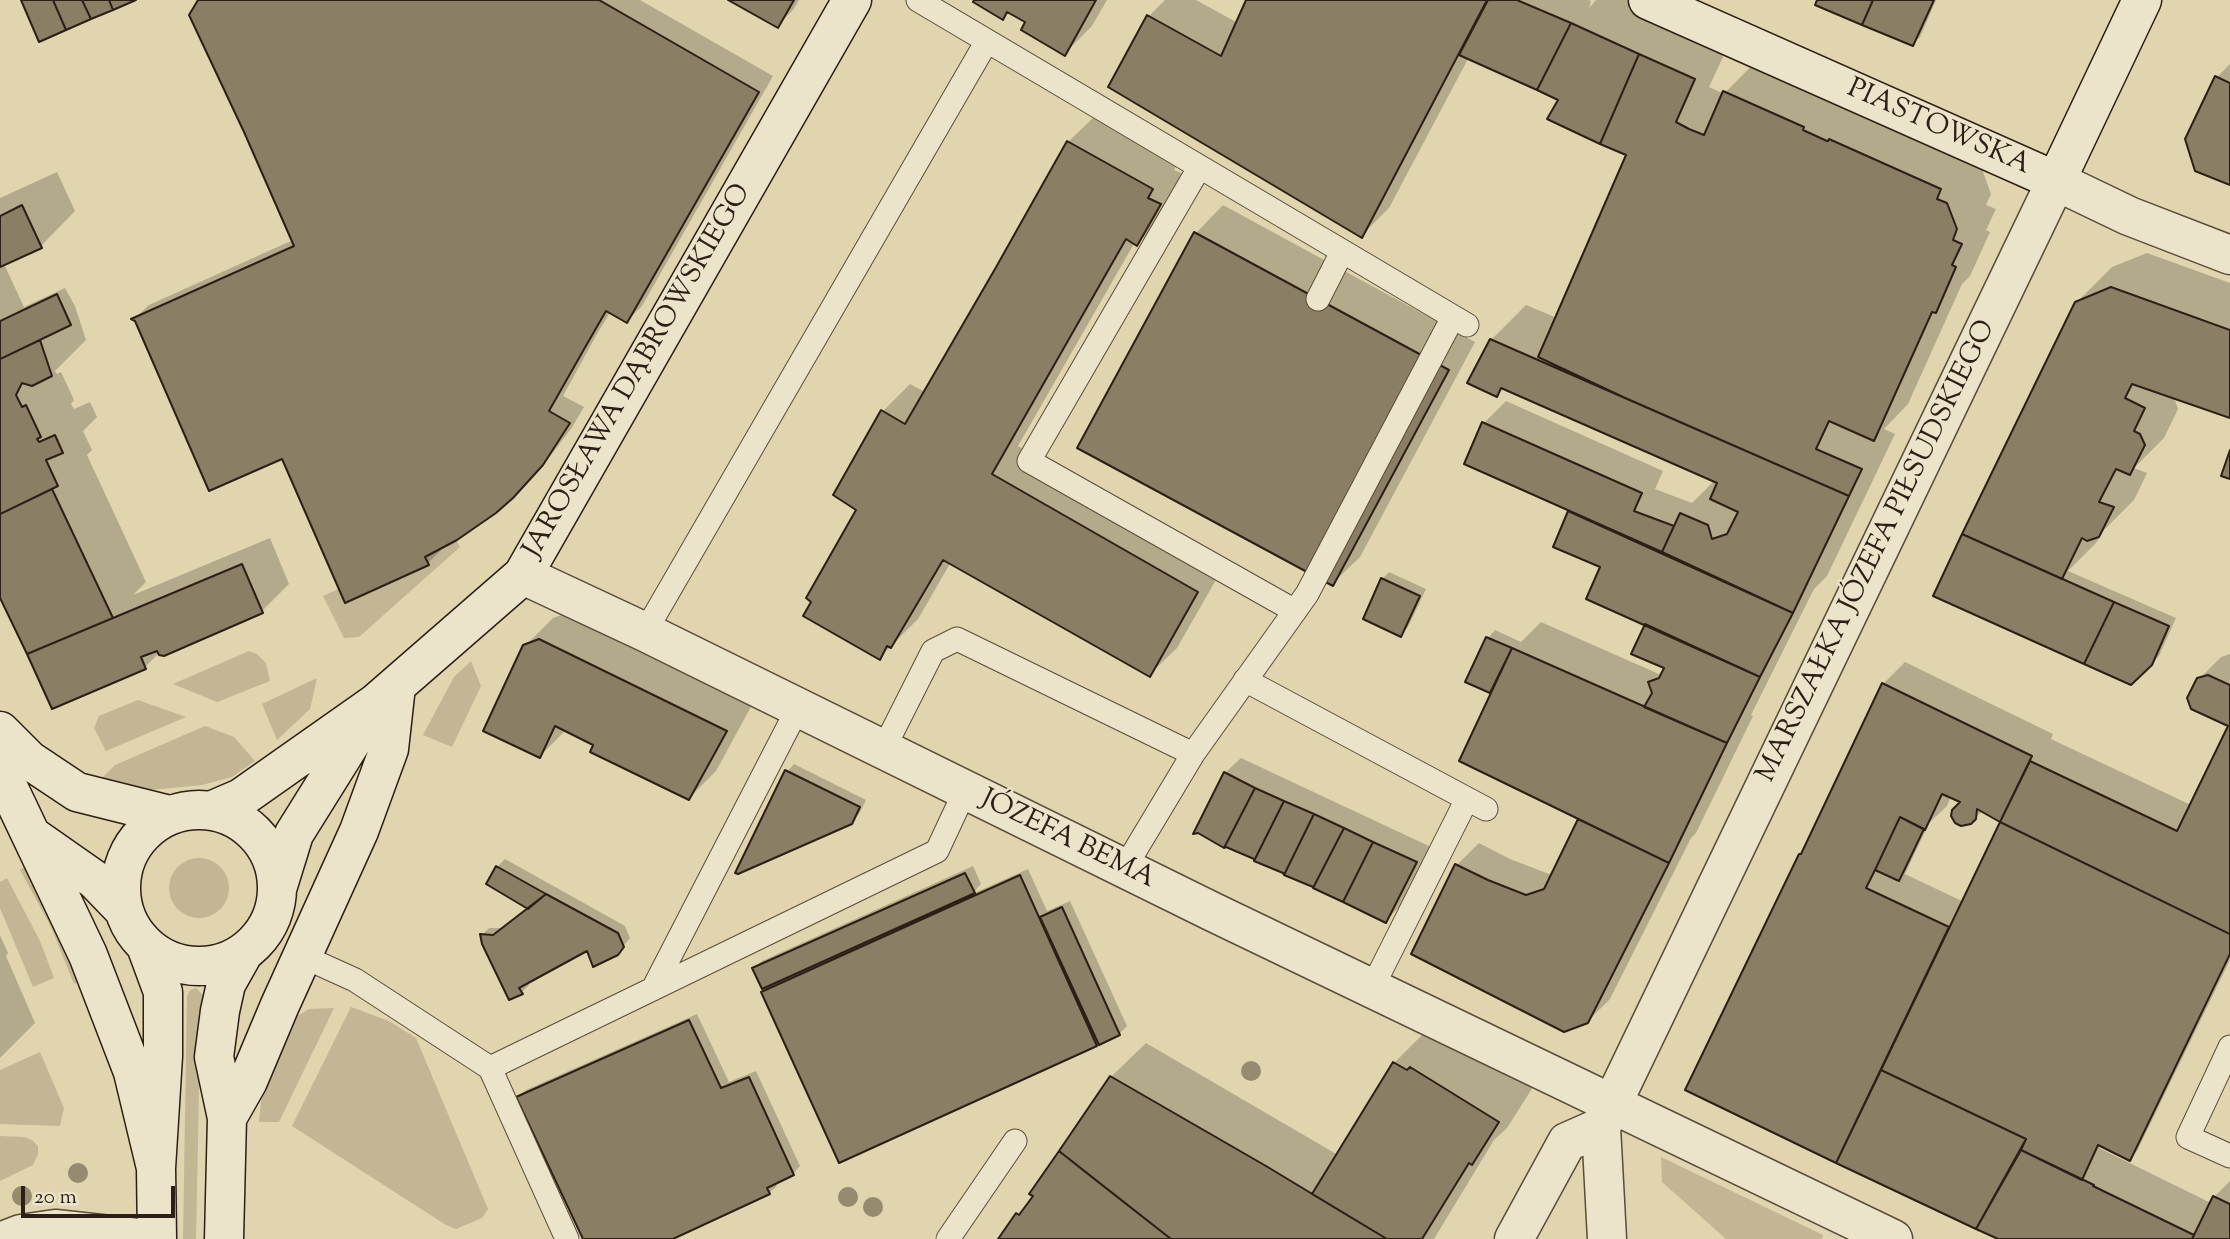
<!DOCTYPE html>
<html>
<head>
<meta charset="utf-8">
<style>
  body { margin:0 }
  #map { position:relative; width:2230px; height:1239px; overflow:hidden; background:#e0d5ae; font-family:"Sorts Mill Goudy",serif }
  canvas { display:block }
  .scale { position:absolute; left:21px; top:1186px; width:154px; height:32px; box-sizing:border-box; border:4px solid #2d1f15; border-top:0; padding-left:9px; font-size:21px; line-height:24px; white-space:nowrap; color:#2d1f15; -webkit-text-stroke:5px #ebe4ca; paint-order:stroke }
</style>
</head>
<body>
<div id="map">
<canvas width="2230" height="1239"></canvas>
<div class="scale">20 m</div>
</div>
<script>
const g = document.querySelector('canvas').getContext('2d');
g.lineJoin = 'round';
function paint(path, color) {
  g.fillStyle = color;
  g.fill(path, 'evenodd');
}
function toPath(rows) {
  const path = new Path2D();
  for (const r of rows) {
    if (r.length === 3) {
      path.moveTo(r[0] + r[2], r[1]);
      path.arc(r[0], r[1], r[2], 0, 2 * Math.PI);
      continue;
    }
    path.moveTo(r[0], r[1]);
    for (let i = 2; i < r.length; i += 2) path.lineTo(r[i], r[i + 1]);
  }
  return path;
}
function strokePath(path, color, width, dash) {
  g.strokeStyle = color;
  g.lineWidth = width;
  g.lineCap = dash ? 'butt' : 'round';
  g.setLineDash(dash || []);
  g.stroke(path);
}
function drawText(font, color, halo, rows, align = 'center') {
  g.font = font + ' "Sorts Mill Goudy",serif';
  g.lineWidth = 5;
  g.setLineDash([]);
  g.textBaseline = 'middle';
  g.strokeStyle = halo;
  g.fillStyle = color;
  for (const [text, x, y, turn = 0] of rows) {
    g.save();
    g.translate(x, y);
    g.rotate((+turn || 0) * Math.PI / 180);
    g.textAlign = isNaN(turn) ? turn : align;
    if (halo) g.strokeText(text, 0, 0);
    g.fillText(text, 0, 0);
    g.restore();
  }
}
paint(toPath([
  [454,537,460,547,359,637,344,638,323,596],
  [249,651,257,654,266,663,270,681,217,702,173,684],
  [471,661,481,686,452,747,423,735,454,677],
  [317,678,310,709,277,740,262,704],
  [138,700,186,717,106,751,94,728,99,716],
  [205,726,234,737,255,761,232,777,202,785,151,790,124,788,102,778,115,765],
  [199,888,30],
  [33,861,88,978,74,984,50,925,20,870],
  [7,878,40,941,54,978,33,987,0,908,0,882],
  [196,988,203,995,199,1090,196,1239,183,1239,187,996,190,990],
  [351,1007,389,1021,416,1038,488,1209,482,1218,456,1229,446,1225,292,1126],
  [334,1008,279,1122,259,1122,262,1092,294,1018,309,1009],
  [40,1052,64,1108,60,1126,0,1124,0,1070],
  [0,1136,24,1137,32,1140,38,1146,38,1154,33,1165,0,1181],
  [1661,1157,1823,1235,1822,1239,1726,1239,1662,1182]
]), '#c2b694');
paint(toPath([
  [200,0,640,0,773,76,642,306,627,321,611,311,597,334,563,396,584,407,571,429,544,464,442,546,443,548,428,563,283,456,134,319,149,305,293,240],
  [732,0,799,0,793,10,778,25],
  [976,0,1107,0,1092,26,1064,54,1027,22,1009,11,1002,18],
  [1165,0,1196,0,1238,23,1248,0,1589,0,1591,1,1589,8,1596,0,1630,0,1729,44,1709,87,1724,94,1759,58,1982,169,1991,194,1986,205,1996,209,1986,230,1990,232,1970,276,1962,284,1908,404,1884,429,1895,434,1827,576,1814,589,1751,715,1753,716,1696,833,1691,838,1610,999,1587,1022,1414,953,1457,865,1479,843,1510,859,1549,874,1554,873,1580,818,1496,684,1490,691,1467,681,1488,638,1495,630,1521,642,1541,622,1659,674,1666,667,1647,623,1602,566,1555,546,1571,510,1484,423,1506,401,1663,471,1655,489,1692,503,1715,480,1504,388,1496,395,1491,340,1526,305,1557,318,1629,155,1561,99,1469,57,1389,208,1362,235,1149,16],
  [1819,0,1936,0,1920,37,1912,44],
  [2230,64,2230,183,2217,77],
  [1096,115,1179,161,1174,170,1188,176,1165,216,1137,244,1135,242,1018,446,1225,564,1177,648,1149,675,951,562,918,619,879,658,858,509,883,411,910,384,925,392,1068,142],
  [57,172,75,211,41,246,4,264,24,307,65,288,75,306,86,340,55,371,57,374,61,372,74,400,71,404,74,409,90,402,97,417,83,431,92,450,87,455,146,582,133,595,270,538,289,584,262,611,159,653,145,667,0,592,0,198],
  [1223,205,1475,342,1360,557,1332,584,1080,448,1196,233],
  [2147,253,2230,283,2230,416,2174,397,2178,409,2164,438,2134,468,2147,473,2134,500,2101,533,2097,542,2068,571,2176,618,2159,656,2131,683,1935,595,2076,303,2112,267],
  [1389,572,1426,589,1408,627,1401,634,1382,579],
  [567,613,753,703,716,771,689,798,566,730,540,756,525,646,553,618],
  [2230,654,2230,725,2199,679,2221,657],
  [1905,662,2053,734,2051,739,2191,805,2230,726,2230,960,2137,1151,2130,1159,2101,1145,2099,1148,2211,1203,2214,1197,2230,1181,2230,1239,2002,1239,1687,1089,1800,855,1805,850,1883,684],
  [1951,796,1963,801,1970,823,1983,810,2004,821,1964,902,1905,874,1929,823,1947,806],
  [1241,758,1431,847,1401,905,1386,921,1225,773],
  [794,764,866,800,859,814,851,822,787,772],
  [505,859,625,926,630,938,617,954,588,948,527,982,529,985,522,992,482,935,489,928,502,928,530,908,497,867],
  [973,866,981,884,972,894,1028,869,1047,911,1070,901,1127,1026,1119,1034,1096,1044,763,992,771,984,754,968,762,961],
  [0,935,8,953,6,956,35,1023,0,1058],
  [697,1014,729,1082,756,1071,800,1166,793,1174,775,1182,777,1186,769,1193,669,1239,585,1239,518,1097,526,1090],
  [1429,1028,1533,1087,1507,1128,1494,1140,1434,1239,1000,1239,1018,1214,1035,1196,1032,1193,1111,1077,1146,1043,1338,1155,1394,1063]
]), '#0003');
const building = toPath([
  [21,0,53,0,66,30,39,42,21,0],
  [53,0,82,0,91,19,66,30,53,0],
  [82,0,109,0,113,10,91,19,82,0],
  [109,0,136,0,113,10,109,0],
  [198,0,599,0,759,92,627,323,606,311,583,351,549,411,570,423,543,465,513,498,496,513,457,540,425,557,429,565,345,603,282,459,209,491,135,321,131,319,294,246,244,132,189,15,198,0],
  [728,0,794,0,778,28,728,0],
  [974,0,1096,0,1065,56,1021,30,1025,22,1007,12,1003,20,973,2,974,0],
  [1246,0,1487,0,1362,238,1108,87,1147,15,1221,56,1246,0],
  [1488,0,1517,0,1571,23,1537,90,1459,55,1488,0],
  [1817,0,1873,0,1862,25,1815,5,1817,0],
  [1873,0,1934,0,1913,46,1862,25,1873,0],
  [1571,23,1639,54,1600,144,1547,119,1558,100,1537,90,1571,23],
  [1639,54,1695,79,1676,122,1689,129,1704,135,1723,91,1804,127,1803,130,1827,141,1828,141,1829,139,1941,189,1937,199,1947,203,1957,229,1953,240,1962,244,1952,265,1956,267,1936,313,1932,312,1874,441,1829,421,1816,449,1862,469,1849,496,1623,397,1538,357,1626,155,1600,144,1639,54],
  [2215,76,2230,83,2230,185,2195,171,2185,139,2215,76],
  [1067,141,1153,189,1148,198,1161,204,1137,246,1126,239,992,474,1198,592,1150,677,943,560,891,648,887,646,880,660,803,616,811,602,806,598,856,510,833,495,881,410,905,424,995,269,1067,141],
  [22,205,42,248,0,267,0,216,22,205],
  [1194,232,1449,370,1333,586,1077,448,1194,232],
  [2111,287,2230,330,2230,418,2132,384,2125,398,2145,408,2134,431,2140,434,2145,445,2130,475,2116,469,2099,502,2114,507,2099,537,2087,541,2082,538,2062,579,1962,534,2075,302,2111,287],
  [57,294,71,325,0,359,0,321,57,294],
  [1490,339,1849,496,1793,613,1662,552,1680,513,1708,525,1712,539,1727,534,1738,512,1710,499,1717,483,1501,388,1497,397,1467,383,1490,339],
  [40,340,52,376,32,386,22,383,16,395,22,407,26,405,41,437,37,439,39,442,55,435,63,453,46,460,58,486,0,514,0,359,40,340],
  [1482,422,1642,493,1634,511,1674,526,1662,552,1464,464,1482,422],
  [2230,450,2230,479,2221,476,2230,450],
  [52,489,113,618,27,654,0,598,0,514,52,489],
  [1568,511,1793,613,1760,677,1586,599,1600,567,1553,547,1568,511],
  [1962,534,2114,602,2084,664,1933,596,1962,534],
  [242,564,263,613,164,656,159,655,157,651,141,657,146,669,52,709,27,654,242,564],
  [1381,578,1420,596,1401,637,1363,619,1381,578],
  [2114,602,2169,626,2152,665,2131,685,2084,664,2114,602],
  [1645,624,1760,677,1727,743,1644,707,1652,693,1648,682,1659,678,1664,668,1631,654,1645,624],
  [1486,637,1512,648,1490,693,1465,682,1486,637],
  [539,639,727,731,689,800,590,752,593,745,555,726,540,758,483,731,523,645,539,639],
  [1512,648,1727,743,1669,863,1459,761,1512,648],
  [2208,675,2230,685,2230,934,2000,822,2030,761,2177,831,2228,726,2191,709,2187,698,2197,678,2208,675],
  [1882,683,2032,756,2000,822,1977,809,1976,819,1971,824,1961,826,1955,823,1951,816,1952,810,1960,802,1942,794,1925,830,1900,817,1875,870,1866,888,1949,927,1836,1163,1685,1090,1799,854,1801,854,1882,683],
  [785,770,860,807,852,824,738,874,735,873,785,770],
  [1224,772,1255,788,1224,848,1198,833,1193,834,1224,772],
  [1255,788,1284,801,1254,861,1254,859,1226,847,1224,848,1255,788],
  [1284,801,1314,814,1284,875,1283,873,1254,861,1284,801],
  [1314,814,1344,828,1313,888,1313,887,1284,875,1314,814],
  [1900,817,1924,829,1899,881,1875,870,1900,817],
  [1578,819,1669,863,1588,1023,1564,1032,1411,954,1455,864,1488,880,1526,895,1544,889,1578,819],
  [2000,822,2230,934,2230,954,2130,1161,2098,1145,2082,1180,2021,1150,2026,1139,1881,1070,2000,822],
  [1344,828,1373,842,1343,902,1313,888,1344,828],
  [1373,842,1417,862,1386,923,1343,902,1373,842],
  [496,866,546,894,528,909,486,884,496,866],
  [965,873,975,893,762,989,752,968,965,873],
  [1020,875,1097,1046,839,1163,761,992,1020,875],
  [546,894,618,933,624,947,618,955,593,967,587,951,519,988,523,994,509,1000,482,944,480,934,493,935,546,894],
  [1062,907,1120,1035,1099,1045,1040,917,1062,907],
  [689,1020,721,1088,749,1077,794,1175,767,1188,770,1194,673,1239,583,1239,516,1097,689,1020],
  [1393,1062,1407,1070,1410,1067,1499,1122,1472,1165,1469,1163,1422,1239,1387,1239,1312,1194,1393,1062],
  [1881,1070,2026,1139,1976,1229,1836,1163,1881,1070],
  [1110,1076,1266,1166,1387,1239,1171,1239,1059,1151,1110,1076],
  [2021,1150,2094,1185,2093,1186,2194,1235,2192,1239,1998,1239,1976,1229,2021,1150],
  [1059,1151,1093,1178,1171,1239,998,1239,1016,1213,1019,1215,1033,1196,1029,1194,1059,1151],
  [2213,1196,2230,1204,2230,1239,2192,1239,2213,1196]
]);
paint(building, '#8a7e65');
strokePath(building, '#2d1f15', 2);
const lane = toPath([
  [918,0,1467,325],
  [1199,168,1029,461,1295,611],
  [1318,299,1342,252],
  [645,632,987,41],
  [1245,680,1486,809],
  [883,750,933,651,957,639,1193,754],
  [1124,869,1193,754,1307,594,1453,317],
  [302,956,355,980,490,1068,937,851,965,791],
  [1372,988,1467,799],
  [653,989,798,708],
  [2230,1047,2188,1137,2230,1156],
  [490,1068,567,1239],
  [948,1239,1015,1141]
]);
const street = toPath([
  [523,575,645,632,1213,912,1893,1239],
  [1601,1127,1607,1239],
  [8,1239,21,1234,55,1229,147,1239],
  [1514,1239,1567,1142,1601,1127,2056,181,2129,216,2230,255]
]);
const secondary = toPath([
  [1648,0,2056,181,2142,0],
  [0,731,29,760,77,792,169,815],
  [0,770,88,955,133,1072,156,1168],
  [199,888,78],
  [213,810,241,798,376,703,523,575,852,0],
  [35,838,95,880,123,909],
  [277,889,294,834,367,717],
  [146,946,163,992,163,1056,156,1168,157,1239],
  [227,1118,248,1081,280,1005,359,831,389,749,396,686],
  [224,1239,227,1118,214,1057,220,1011,226,984,244,952]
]);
strokePath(lane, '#5a4c3b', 25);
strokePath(street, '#5a4c3b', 41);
strokePath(secondary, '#2d1f15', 41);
strokePath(lane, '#ebe4ca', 23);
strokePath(street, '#ebe4ca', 38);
strokePath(secondary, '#ebe4ca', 38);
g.fillStyle = '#968a6f';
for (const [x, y] of [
  [1251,1071],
  [78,1173],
  [22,1196],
  [848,1197],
  [873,1207]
]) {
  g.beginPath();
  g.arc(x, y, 10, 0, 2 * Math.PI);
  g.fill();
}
drawText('28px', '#2d1f15', '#ebe4ca', [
  ["PIASTOWSKA",1938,129,24],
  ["JAROSŁAWA DĄBROWSKIEGO",639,372,-60],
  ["MARSZAŁKA JÓZEFA PIŁSUDSKIEGO",1878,552,-64],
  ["JÓZEFA BEMA",1067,841,26]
]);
</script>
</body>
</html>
